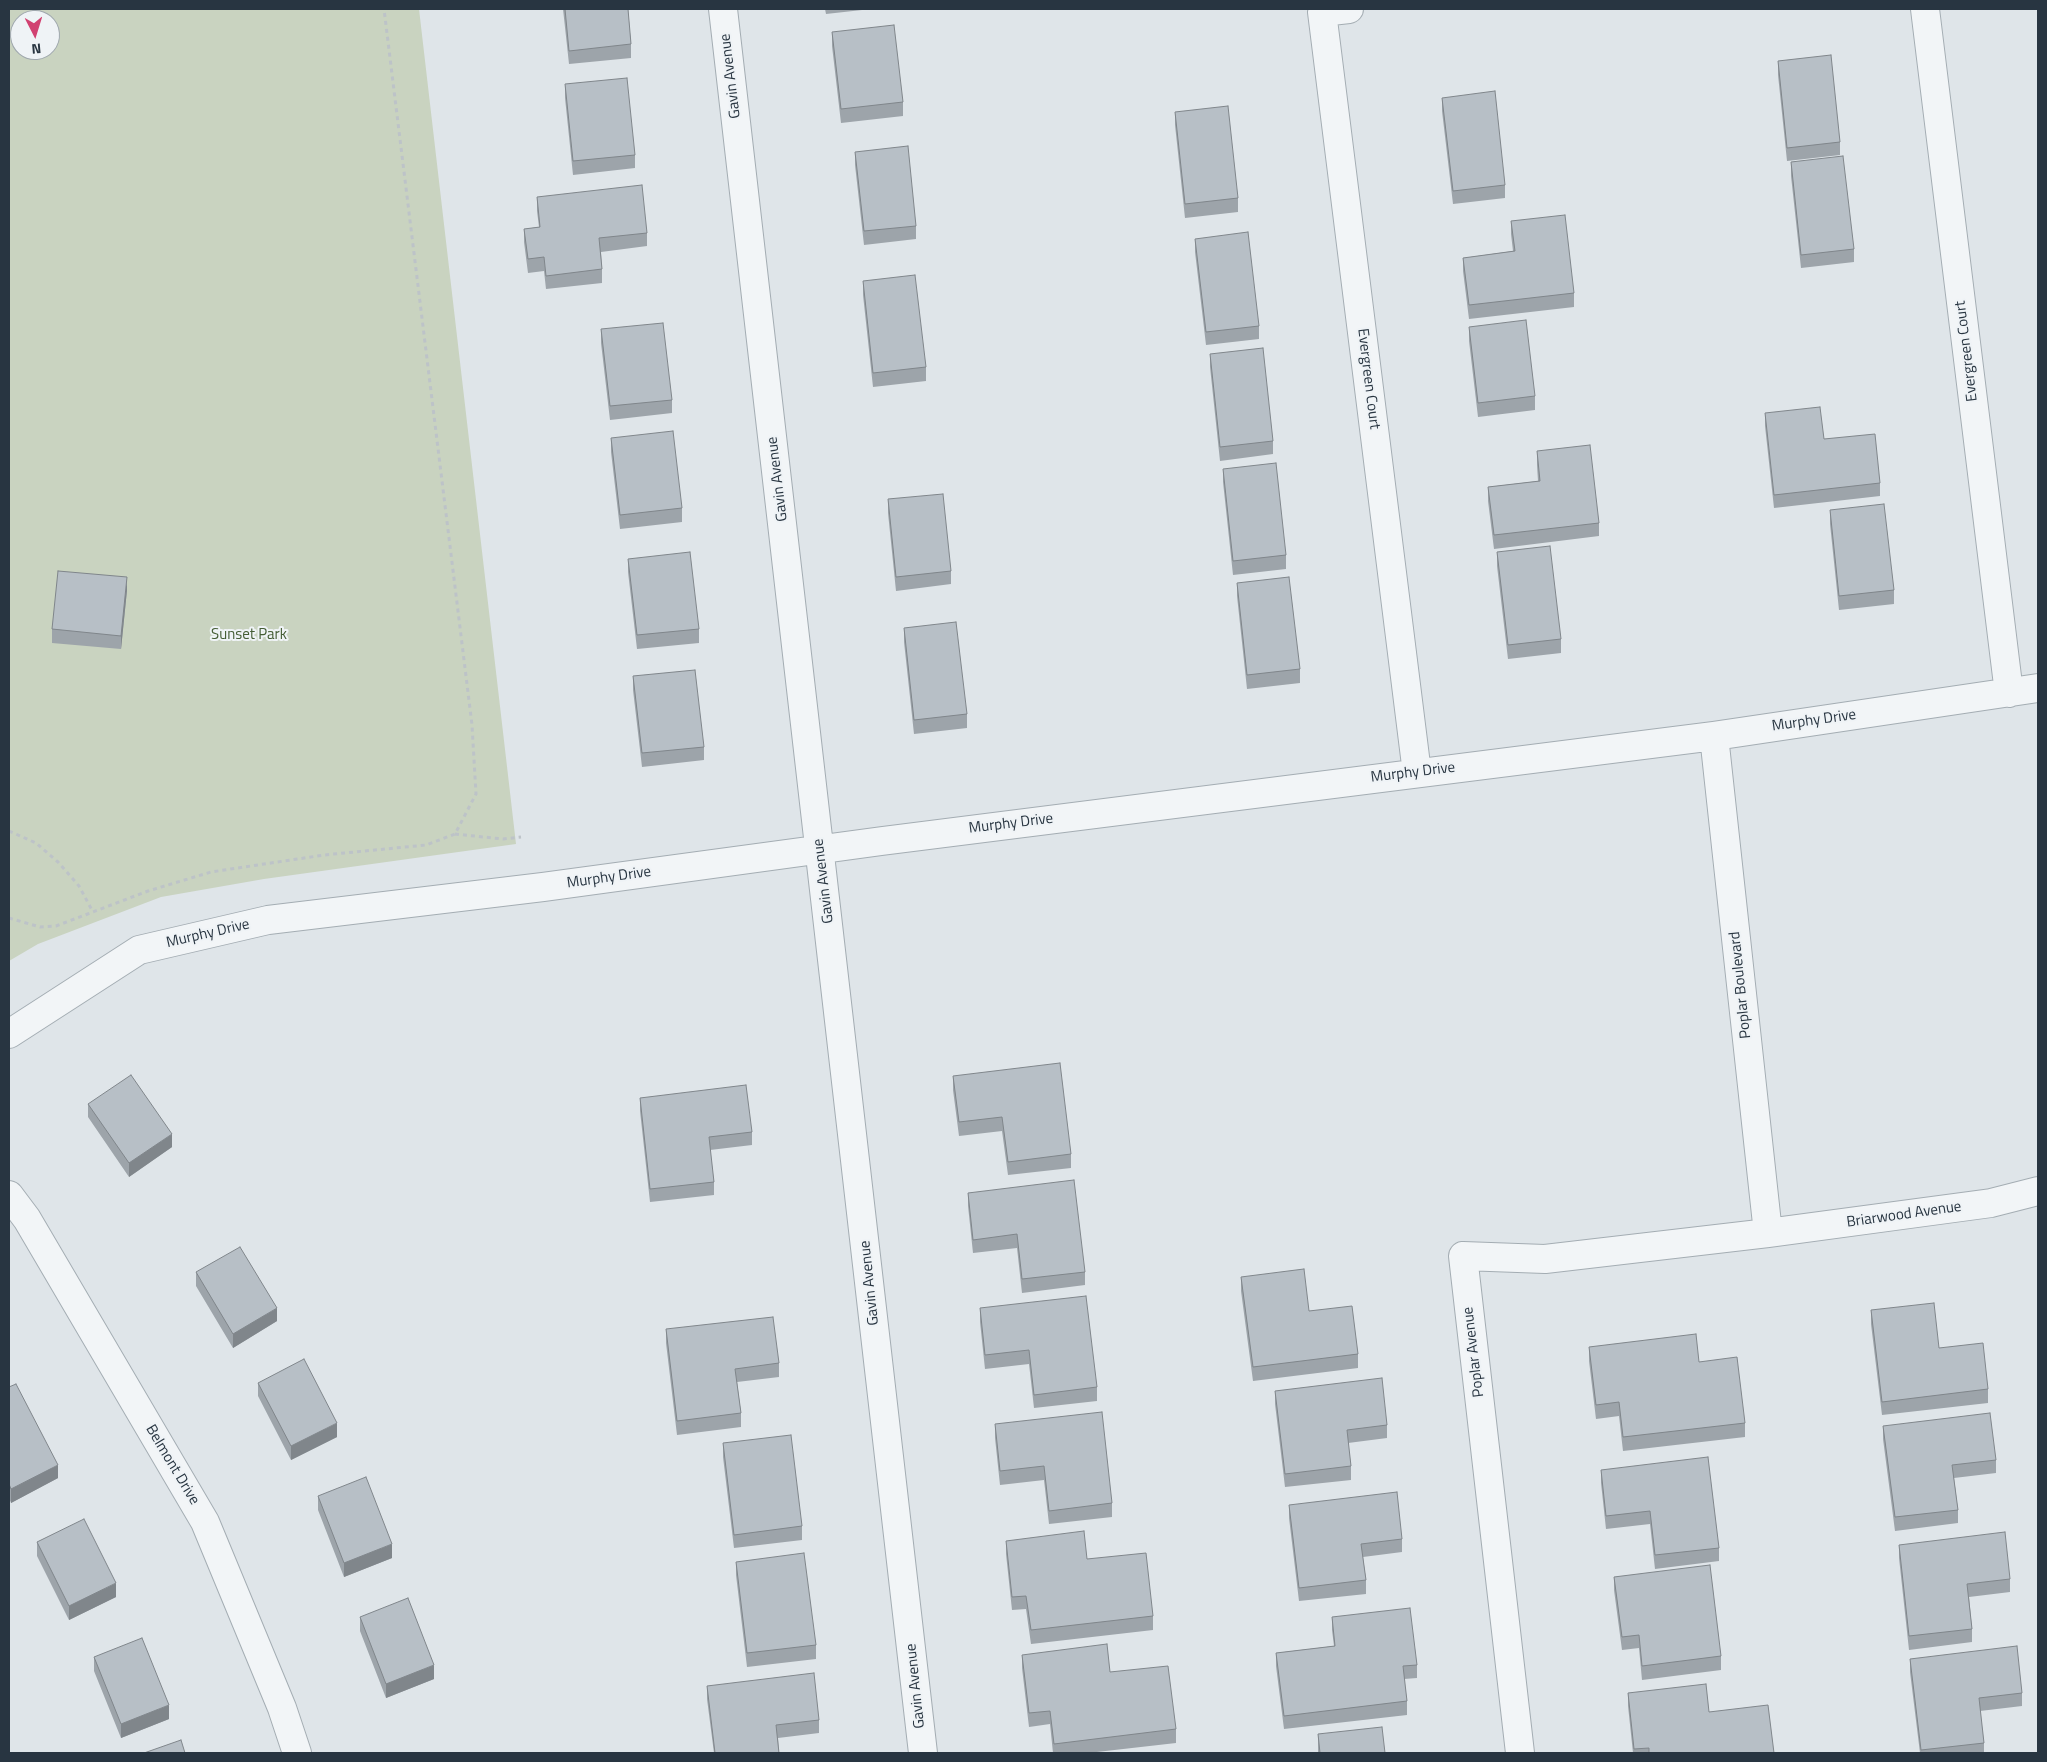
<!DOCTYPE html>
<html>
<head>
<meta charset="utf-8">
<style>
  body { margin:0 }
  #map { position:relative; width:2047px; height:1762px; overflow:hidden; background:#dfe5e9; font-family:"Titillium Web",sans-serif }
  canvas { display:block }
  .frame { position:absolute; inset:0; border:10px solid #283541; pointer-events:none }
  .north { position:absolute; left:10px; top:10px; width:50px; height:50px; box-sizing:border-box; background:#eff3f6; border:1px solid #9fa7ae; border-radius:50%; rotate:175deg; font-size:14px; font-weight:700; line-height:20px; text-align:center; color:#283541 }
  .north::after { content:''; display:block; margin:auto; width:18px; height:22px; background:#d14171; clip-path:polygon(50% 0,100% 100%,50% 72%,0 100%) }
</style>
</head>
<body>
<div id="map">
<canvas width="2047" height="1762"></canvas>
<div class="frame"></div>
<div class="north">N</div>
</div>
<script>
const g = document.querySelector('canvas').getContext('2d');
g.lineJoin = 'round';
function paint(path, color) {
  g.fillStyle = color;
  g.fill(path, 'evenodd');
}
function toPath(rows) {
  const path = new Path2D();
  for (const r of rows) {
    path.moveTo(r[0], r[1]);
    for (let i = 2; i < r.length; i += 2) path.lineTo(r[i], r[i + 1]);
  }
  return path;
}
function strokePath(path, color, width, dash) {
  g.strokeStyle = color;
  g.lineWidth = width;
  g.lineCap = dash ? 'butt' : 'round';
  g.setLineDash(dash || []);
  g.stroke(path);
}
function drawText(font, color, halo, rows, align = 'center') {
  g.font = font + ' "Titillium Web",sans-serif';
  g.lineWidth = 4;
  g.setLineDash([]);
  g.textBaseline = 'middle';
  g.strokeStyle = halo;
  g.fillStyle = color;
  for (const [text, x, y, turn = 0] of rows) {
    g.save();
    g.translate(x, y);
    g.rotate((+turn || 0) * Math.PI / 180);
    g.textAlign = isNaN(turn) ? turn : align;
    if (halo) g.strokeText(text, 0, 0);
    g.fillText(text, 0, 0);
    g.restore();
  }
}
paint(toPath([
  [9,9,419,9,516,844,264,879,161,897,38,944,9,961],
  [20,20,50,20,50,50,20,50]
]), '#c9d3c0');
const minor = toPath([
  [723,9,923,1753],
  [1349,9,1322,12,1417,773],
  [1925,9,2009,693],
  [1714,736,1768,1233],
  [9,1034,139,950,268,920,543,887,882,841,1714,736,2038,688],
  [9,1195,27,1219,205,1522,282,1708,297,1753],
  [1520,1753,1463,1256,1545,1259,1768,1233,1991,1203,2038,1191]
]);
strokePath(minor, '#a4adb3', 30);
strokePath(toPath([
  [9,831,36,843,58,862,79,886,93,912],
  [455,834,503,839,521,837],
  [9,918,40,927,56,926,148,891,211,872,324,855,426,845,455,834,476,794,472,725,384,9]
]), '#bdc3c8', 3, [4, 4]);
strokePath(minor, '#f2f5f7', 28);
paint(toPath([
  [563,9,628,9,631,44,631,58,569,64],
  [825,9,871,9,826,14],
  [832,32,903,102,903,116,841,123,832,46],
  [1778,61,1840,142,1840,155,1787,161,1778,75],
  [565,84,635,155,635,168,573,175,565,98],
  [1442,98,1505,185,1505,198,1453,204,1442,111],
  [1175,112,1238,198,1238,212,1185,218,1175,125],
  [855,152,916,226,916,239,864,245,855,165],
  [1791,162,1854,249,1854,262,1801,268,1791,176],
  [537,197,647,233,647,246,601,252,602,269,602,283,546,289,544,271,528,273,524,242,524,229,539,227,537,211],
  [1511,221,1574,293,1574,307,1469,319,1463,271,1463,258,1513,251,1511,234],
  [1195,239,1259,326,1259,339,1206,345,1195,252],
  [863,281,926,367,926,381,873,387,863,295],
  [1469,327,1535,396,1535,410,1478,417,1469,341],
  [601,329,672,400,672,413,610,420,601,343],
  [1210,354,1273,441,1273,454,1220,461,1210,367],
  [1765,413,1824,439,1880,483,1880,496,1774,508,1765,426],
  [611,438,682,508,682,522,620,529,611,452],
  [1537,451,1599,523,1599,536,1494,549,1488,501,1488,487,1538,481,1537,465],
  [1223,469,1286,555,1286,569,1233,575,1223,482],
  [888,499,951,571,951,584,896,591,888,513],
  [1830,510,1894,590,1894,604,1839,610,1830,524],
  [1497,552,1561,639,1561,653,1508,659,1497,566],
  [628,559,699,629,699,643,637,649,628,572],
  [1237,583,1300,669,1300,683,1247,689,1237,596],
  [127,590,121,649,52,643,52,629],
  [904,628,967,714,967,728,914,734,904,642],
  [633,676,704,747,704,760,642,767,633,690],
  [953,1076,1071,1154,1071,1168,1008,1175,1002,1131,959,1136,953,1090],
  [640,1098,752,1132,752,1145,710,1150,714,1182,714,1195,650,1202,640,1111],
  [88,1104,172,1147,129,1177,88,1117],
  [968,1193,1085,1272,1085,1285,1022,1293,1017,1248,973,1253,968,1206],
  [196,1272,277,1321,233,1348,196,1286],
  [1241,1277,1309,1311,1358,1354,1358,1368,1253,1381,1241,1291],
  [980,1308,1097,1387,1097,1401,1034,1408,1029,1364,985,1369,980,1322],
  [1871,1310,1939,1348,1988,1389,1988,1403,1882,1415,1871,1324],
  [666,1329,779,1363,779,1377,737,1382,741,1413,741,1427,677,1435,666,1343],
  [1589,1347,1699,1362,1745,1423,1745,1437,1623,1451,1619,1416,1596,1419,1589,1361],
  [258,1383,337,1437,291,1460,258,1396],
  [9,1387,58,1478,11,1503,9,1498],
  [1275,1391,1387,1425,1387,1438,1348,1443,1351,1466,1351,1480,1285,1487,1275,1404],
  [995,1424,1112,1503,1112,1517,1049,1524,1044,1480,1000,1485,995,1438],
  [1883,1426,1996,1460,1996,1473,1954,1478,1958,1510,1958,1523,1895,1531,1883,1439],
  [723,1443,802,1526,802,1540,734,1548,723,1457],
  [1601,1470,1719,1548,1719,1561,1655,1569,1650,1524,1606,1529,1601,1483],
  [318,1496,392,1558,344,1577,318,1510],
  [1289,1505,1402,1539,1402,1552,1363,1557,1366,1580,1366,1594,1299,1601,1289,1518],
  [1006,1541,1087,1559,1153,1616,1153,1630,1031,1644,1026,1609,1012,1610,1006,1554],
  [37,1542,116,1597,69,1620,37,1556],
  [1899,1545,2010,1579,2010,1592,1969,1597,1972,1629,1972,1642,1909,1650,1899,1558],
  [736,1562,816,1645,816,1659,747,1667,736,1575],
  [1614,1577,1721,1656,1721,1670,1642,1680,1639,1648,1622,1650,1614,1590],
  [360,1617,434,1679,386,1698,360,1631],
  [1332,1617,1417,1665,1417,1678,1404,1679,1407,1701,1407,1715,1284,1729,1276,1666,1276,1653,1334,1646,1332,1630],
  [1022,1655,1110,1672,1176,1729,1176,1743,1088,1753,1053,1753,1050,1724,1029,1727,1022,1668],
  [94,1657,169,1719,121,1738,94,1671],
  [1910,1659,2022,1693,2022,1706,1980,1711,1984,1743,1984,1753,1920,1753,1910,1672],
  [707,1686,819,1720,819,1733,778,1738,779,1753,714,1753,707,1699],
  [1628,1693,1709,1712,1774,1753,1633,1753,1628,1706],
  [1318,1734,1385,1753,1318,1753]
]), '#9da4aa');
paint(toPath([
  [127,577,127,590,121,649,121,636],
  [172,1134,172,1147,129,1177,129,1163],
  [277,1308,277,1321,233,1348,233,1334],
  [337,1423,337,1437,291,1460,291,1446],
  [58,1465,58,1478,11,1503,11,1489],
  [392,1544,392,1558,344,1577,344,1563],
  [116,1583,116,1597,69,1620,69,1606],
  [434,1665,434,1679,386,1698,386,1684],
  [169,1705,169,1719,121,1738,121,1724]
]), '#80868b');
const building = toPath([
  [565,9,628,9,631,44,569,51,565,9],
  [894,25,903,102,841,109,832,32,894,25],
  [1831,55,1840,142,1787,148,1778,61,1831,55],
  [627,78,635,155,573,161,565,84,627,78],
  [1495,91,1505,185,1453,191,1442,98,1495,91],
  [1228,106,1238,198,1185,204,1175,112,1228,106],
  [908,146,916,226,864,231,855,152,908,146],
  [1843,156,1854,249,1801,255,1791,162,1843,156],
  [642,185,647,233,599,238,602,269,546,276,544,257,528,259,524,229,540,227,537,197,642,185],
  [1565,215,1574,293,1469,305,1463,258,1515,251,1511,221,1565,215],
  [1248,232,1259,326,1206,332,1195,239,1248,232],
  [915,275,926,367,873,373,863,281,915,275],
  [1526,320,1535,396,1478,403,1469,327,1526,320],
  [663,323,672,400,610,406,601,329,663,323],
  [1263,348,1273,441,1220,447,1210,354,1263,348],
  [1820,407,1824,439,1875,434,1880,483,1774,495,1765,413,1820,407],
  [673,431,682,508,620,515,611,438,673,431],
  [1590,445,1599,523,1494,535,1488,487,1540,481,1537,451,1590,445],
  [1276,463,1286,555,1233,561,1223,469,1276,463],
  [943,494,951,571,896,577,888,499,943,494],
  [1884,504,1894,590,1839,596,1830,510,1884,504],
  [1550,546,1561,639,1508,645,1497,552,1550,546],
  [690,552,699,629,637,635,628,559,690,552],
  [58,571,127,577,121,636,52,629,58,571],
  [1289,577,1300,669,1247,675,1237,583,1289,577],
  [956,622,967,714,914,720,904,628,956,622],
  [695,670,704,747,642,753,633,676,695,670],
  [1060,1063,1071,1154,1008,1162,1002,1117,959,1122,953,1076,1060,1063],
  [131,1075,172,1134,129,1163,88,1104,131,1075],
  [746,1085,752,1132,709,1137,714,1182,650,1189,640,1098,746,1085],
  [1074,1180,1085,1272,1022,1279,1017,1234,973,1240,968,1193,1074,1180],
  [240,1247,277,1308,233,1334,196,1272,240,1247],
  [1304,1269,1309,1311,1352,1306,1358,1354,1253,1367,1241,1277,1304,1269],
  [1086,1296,1097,1387,1034,1395,1029,1350,985,1355,980,1308,1086,1296],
  [1934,1303,1939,1348,1983,1343,1988,1389,1882,1402,1871,1310,1934,1303],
  [773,1317,779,1363,735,1369,741,1413,677,1421,666,1329,773,1317],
  [1696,1334,1699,1362,1737,1357,1745,1423,1623,1437,1619,1402,1596,1405,1589,1347,1696,1334],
  [304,1359,337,1423,291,1446,258,1383,304,1359],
  [1382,1378,1387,1425,1347,1430,1351,1466,1285,1474,1275,1391,1382,1378],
  [16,1384,58,1465,11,1489,9,1484,9,1387,16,1384],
  [1102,1412,1112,1503,1049,1511,1044,1466,1000,1471,995,1424,1102,1412],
  [1990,1413,1996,1460,1952,1465,1958,1510,1895,1517,1883,1426,1990,1413],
  [791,1435,802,1526,734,1535,723,1443,791,1435],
  [1708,1457,1719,1548,1655,1555,1650,1511,1606,1516,1601,1470,1708,1457],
  [366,1477,392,1544,344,1563,318,1496,366,1477],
  [1397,1492,1402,1539,1361,1544,1366,1580,1299,1588,1289,1505,1397,1492],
  [84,1519,116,1583,69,1606,37,1542,84,1519],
  [1084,1531,1087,1559,1146,1553,1153,1616,1031,1630,1026,1596,1012,1597,1006,1541,1084,1531],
  [2005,1532,2010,1579,1967,1584,1972,1629,1909,1636,1899,1545,2005,1532],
  [804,1553,816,1645,747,1653,736,1562,804,1553],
  [1710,1565,1721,1656,1642,1666,1639,1635,1622,1637,1614,1577,1710,1565],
  [408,1598,434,1665,386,1684,360,1617,408,1598],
  [1410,1608,1417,1665,1403,1666,1407,1701,1284,1716,1276,1653,1335,1646,1332,1617,1410,1608],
  [142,1638,169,1705,121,1724,94,1657,142,1638],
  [1107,1644,1110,1672,1168,1666,1176,1729,1054,1744,1050,1711,1029,1713,1022,1655,1107,1644],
  [2017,1646,2022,1693,1979,1698,1984,1743,1921,1750,1910,1659,2017,1646],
  [814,1673,819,1720,776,1725,779,1753,715,1753,707,1686,814,1673],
  [1706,1684,1709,1712,1768,1705,1774,1753,1649,1753,1649,1748,1634,1749,1628,1693,1706,1684],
  [1382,1727,1385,1753,1320,1753,1318,1734,1382,1727],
  [181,1740,185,1753,144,1753,181,1740]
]);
paint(building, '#b7bfc6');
strokePath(building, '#80868b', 1);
drawText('15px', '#283541', '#eff3f6', [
  ["Gavin Avenue",731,76,-97],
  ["Evergreen Court",1967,351,-97],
  ["Evergreen Court",1368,379,83],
  ["Gavin Avenue",778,479,-97],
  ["Murphy Drive",1814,721,-8],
  ["Murphy Drive",1413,773,-7],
  ["Murphy Drive",1011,824,-7],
  ["Murphy Drive",609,878,-8],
  ["Gavin Avenue",824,881,-97],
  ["Murphy Drive",208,934,-13],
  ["Poplar Boulevard",1741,985,-96],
  ["Briarwood Avenue",1904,1215,-8],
  ["Gavin Avenue",870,1283,-96],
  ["Poplar Avenue",1474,1352,-97],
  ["Belmont Drive",172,1465,59],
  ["Gavin Avenue",916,1686,-96]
]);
drawText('15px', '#445d35', '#eff3f6', [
  ["Sunset Park",249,635]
]);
</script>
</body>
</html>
